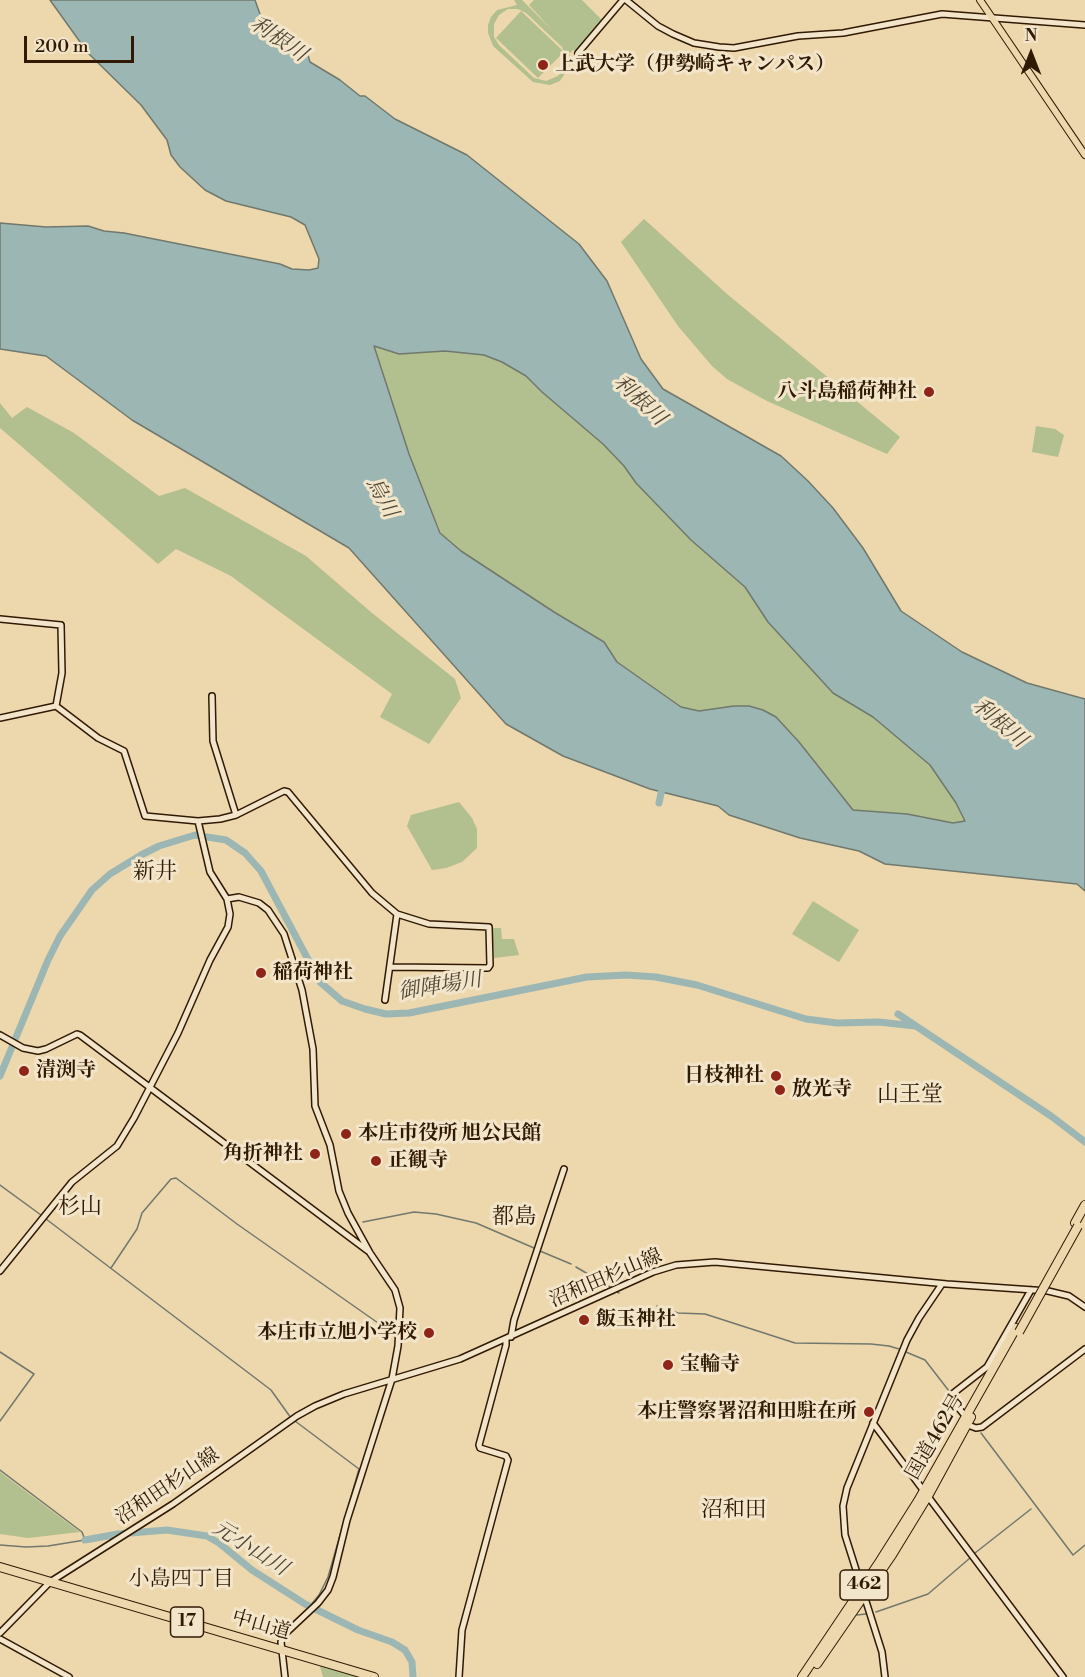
<!DOCTYPE html>
<html>
<head>
<meta charset="utf-8">
<style>
  body { margin:0 }
  #map { position:relative; width:1085px; height:1677px; overflow:hidden; background:#edd7ac; font-family:"Libre Bodoni",serif }
  canvas { display:block }
  .north { position:absolute; left:1001px; top:24px; width:60px; height:60px; -webkit-text-stroke:4px #f3e5c9; paint-order:stroke; rotate:0deg; font-size:16px; font-weight:700; line-height:24px; text-align:center; color:#301a04 }
  .north::after { content:''; display:block; margin:auto; width:21px; height:27px; background:#301a04; clip-path:polygon(50% 0,100% 100%,50% 72%,0 100%) }
  .scale { position:absolute; left:24px; top:36px; width:110px; height:27px; box-sizing:border-box; border:3px solid #301a04; border-top:0; padding-left:8px; font-size:18px; line-height:21px; white-space:nowrap; color:#301a04; -webkit-text-stroke:4px #f3e5c9; paint-order:stroke }
</style>
</head>
<body>
<div id="map">
<canvas width="1085" height="1677"></canvas>
<div class="north">N</div>
<div class="scale">200 m</div>
</div>
<script>
const g = document.querySelector('canvas').getContext('2d');
g.lineJoin = 'round';
function paint(path, color) {
  g.fillStyle = color;
  g.fill(path, 'evenodd');
}
function toPath(rows) {
  const path = new Path2D();
  for (const r of rows) {
    path.moveTo(r[0], r[1]);
    for (let i = 2; i < r.length; i += 2) path.lineTo(r[i], r[i + 1]);
  }
  return path;
}
function strokePath(path, color, width, dash) {
  g.strokeStyle = color;
  g.lineWidth = width;
  g.lineCap = dash ? 'butt' : 'round';
  g.setLineDash(dash || []);
  g.stroke(path);
}
function drawText(font, color, halo, rows, align = 'center') {
  g.font = font + ' "Libre Bodoni","Noto Serif JP",serif';
  g.lineWidth = 6;
  g.setLineDash([]);
  g.textBaseline = 'middle';
  g.strokeStyle = halo;
  g.fillStyle = color;
  for (const [text, x, y, turn = 0] of rows) {
    g.save();
    g.translate(x, y);
    g.rotate((+turn || 0) * Math.PI / 180);
    g.textAlign = isNaN(turn) ? turn : align;
    if (halo) g.strokeText(text, 0, 0);
    g.fillText(text, 0, 0);
    g.restore();
  }
}
paint(toPath([
  [514,0,522,0,552,30,529,5,534,0,582,0,602,20,575,51,573,50,570,53,569,67,560,81,550,85,533,82,493,46,488,33,488,25,491,17,497,10,517,5],
  [508,9,518,9,526,13,562,47,565,56,565,63,564,69,558,76,546,81,534,78,499,45,494,37,494,24,499,15],
  [521,11,564,52,538,78,496,38],
  [644,219,727,294,900,437,887,454,767,401,727,379,712,366,678,326,621,242],
  [374,346,399,354,445,351,484,355,502,362,526,376,542,392,603,444,624,466,636,483,691,540,745,587,768,622,833,693,873,717,930,765,956,803,965,821,953,823,907,814,853,810,799,742,776,717,716,710,699,711,681,707,617,662,604,642,554,612,461,551,441,533,409,454],
  [0,403,12,418,27,407,74,433,159,496,185,488,306,556,372,613,455,679,461,698,429,744,380,717,392,694,231,576,176,549,158,564,0,428],
  [1036,426,1055,429,1064,435,1058,457,1032,452],
  [459,802,472,818,477,829,477,848,462,862,446,868,432,870,407,826,411,815],
  [813,901,859,930,839,962,792,934],
  [494,928,501,928,502,939,514,939,519,955,494,958,492,930],
  [0,1472,80,1532,28,1538,0,1534],
  [319,1663,364,1677,323,1677]
]), '#b2bf8e');
const water = toPath([
  [50,0,255,0,261,17,305,44,310,62,340,80,360,96,365,96,395,119,467,155,579,244,607,281,641,359,663,389,781,456,808,481,833,508,863,548,901,611,962,652,1027,683,1085,699,1085,891,1077,884,885,864,859,851,800,838,729,815,718,806,650,789,563,756,506,724,349,548,132,420,46,356,0,349,0,223,46,227,88,226,104,231,124,233,280,264,292,269,309,270,318,268,319,259,305,225,291,217,226,201,205,190,180,167,171,155,167,140,141,105,88,53,50,0],
  [374,346,399,354,445,351,484,355,502,362,526,376,542,392,603,444,624,466,636,483,691,540,745,587,768,622,833,693,873,717,930,765,956,803,965,821,953,823,907,814,853,810,799,742,776,717,763,710,749,706,734,706,699,711,681,707,617,662,604,642,554,612,461,551,440,533,409,454,374,346]
]);
paint(water, '#9cb7b3');
strokePath(water, '#71786d', 1.5);
strokePath(toPath([
  [0,1185,41,1215],
  [46,1219,271,1390,291,1418],
  [363,1222,414,1212,436,1214,476,1223,534,1248],
  [540,1251,571,1264],
  [576,1267,610,1287],
  [111,1268,137,1229,142,1213,171,1179,176,1178,237,1224,388,1330],
  [617,1292,619,1293],
  [657,1306,678,1313,705,1314,795,1343,871,1344,889,1346,899,1349],
  [0,1352,34,1374,0,1421],
  [906,1352,925,1360,949,1391],
  [955,1397,964,1410],
  [295,1421,359,1469,328,1577,319,1595,310,1606],
  [981,1433,1073,1555,1085,1545],
  [0,1470,82,1532,85,1540,48,1546,26,1547,0,1545],
  [975,1553,1031,1509],
  [876,1612,928,1594,970,1558],
  [857,1615,866,1614]
]), '#71786d', 1.5);
strokePath(toPath([
  [659,803,663,784],
  [898,1014,1051,1116,1085,1142],
  [0,1076,48,960,60,936,92,890,110,874,141,855,159,846,195,835,226,840,245,853,261,871,320,982,342,1001,365,1009,386,1014,409,1013,587,977,626,975,656,977,697,985,806,1019,837,1023,879,1022,915,1026],
  [85,1540,118,1534,167,1530,207,1536,219,1543,252,1570,305,1604,358,1630,392,1642,405,1650,412,1662,413,1677]
]), '#9cb7b3', 7);
const secondary = toPath([
  [626,0,658,26,673,34,694,43,719,47,734,48,798,36,843,33,942,14,1085,25],
  [578,53,623,0],
  [0,619,61,625,62,673,56,706,98,738,124,751,145,816,198,821,220,819,236,815,284,791,288,792,372,893,397,914,429,924,489,927,490,965,488,968,390,967],
  [212,696,213,741,236,815],
  [0,718,56,706],
  [227,899,239,897,259,903,268,910,284,934,302,990,313,1049,315,1106,330,1145,339,1191,348,1213,370,1253,395,1290,400,1308,398,1346,392,1379,347,1520,333,1577,328,1590,318,1603,286,1633,281,1642,285,1677],
  [385,1000,397,914],
  [0,1035,23,1048,38,1051,46,1049,77,1034,80,1035,368,1251],
  [0,1271,72,1182,117,1146,134,1118,178,1033,210,960,228,927,230,914,227,899,210,872,198,821],
  [511,1337,514,1320,564,1169],
  [966,1417,952,1400,951,1395,987,1367,1031,1290],
  [873,1423,1063,1677],
  [968,1425,976,1428,982,1427,1085,1349],
  [0,1633,50,1582,173,1504,297,1416,315,1406,344,1394,460,1359,653,1272,676,1265,715,1262,947,1284,1048,1291,1069,1296,1085,1307],
  [0,1639,69,1677],
  [459,1677,462,1630,508,1460,506,1456,480,1448,479,1445,506,1345,506,1339],
  [885,1677,882,1652,845,1535,843,1506,847,1488,907,1340,919,1318,942,1284]
]);
const primary = toPath([
  [980,0,1085,155]
]);
const highway = toPath([
  [1075,1223,1085,1205],
  [0,1567,374,1677],
  [817,1664,892,1555,928,1496,971,1417],
  [802,1677,880,1561,918,1501,1016,1328]
]);
strokePath(secondary, '#301a04', 8);
strokePath(primary, '#301a04', 8);
strokePath(highway, '#301a04', 10);
strokePath(secondary, '#f3e5c9', 5);
strokePath(primary, '#edd7ac', 6);
strokePath(highway, '#edd7ac', 8);
const highwayBridge = toPath([
  [1019,1332,1078,1226]
]);
strokePath(highwayBridge, '#301a04', 10, []);
strokePath(highwayBridge, '#edd7ac', 8);
for (const [x, y, r, color] of [
  [543,65,6,"#8f2418"],
  [929,392,6,"#8f2418"],
  [261,973,6,"#8f2418"],
  [24,1071,6,"#8f2418"],
  [776,1076,6,"#8f2418"],
  [780,1090,6,"#8f2418"],
  [346,1134,6,"#8f2418"],
  [315,1154,6,"#8f2418"],
  [376,1161,6,"#8f2418"],
  [584,1320,6,"#8f2418"],
  [429,1333,6,"#8f2418"],
  [668,1365,6,"#8f2418"],
  [869,1412,6,"#8f2418"]
]) {
  const dot = new Path2D();
  dot.arc(x, y, r, 0, 2 * Math.PI);
  g.fillStyle = color;
  g.fill(dot);
  strokePath(dot, '#f3e5c9', 2);
}
for (const [x, y, w] of [
  [864,1585,48],
  [187,1622,33]
]) {
  const box = new Path2D();
  box.roundRect(x - w / 2, y - 15, w, 30, 4.5);
  g.fillStyle = '#f3e5c9';
  g.fill(box);
  strokePath(box, '#301a04', 1.5);
}
drawText('bold 18px', '#301a04', null, [
  ["462",864,1585],
  ["17",187,1622]
]);
drawText('bold 20px', '#301a04', '#f3e5c9', [
  ["上武大学（伊勢崎キャンパス）",555,65],
  ["八斗島稲荷神社",917,392,"right"],
  ["稲荷神社",273,973],
  ["清渕寺",36,1071],
  ["日枝神社",764,1076,"right"],
  ["放光寺",792,1090],
  ["本庄市役所 旭公民館",358,1134],
  ["角折神社",303,1154,"right"],
  ["正観寺",388,1161],
  ["飯玉神社",596,1320],
  ["本庄市立旭小学校",417,1333,"right"],
  ["宝輪寺",680,1365],
  ["本庄警察署沼和田駐在所",857,1412,"right"]
], 'left');
drawText('20px', '#301a04', '#f3e5c9', [
  ["沼和田杉山線",606,1279,-23],
  ["国道462号",936,1437,-60],
  ["沼和田杉山線",168,1487,-34],
  ["中山道",261,1626,16]
]);
drawText('italic 21px', '#504939', '#f3e5c9', [
  ["利根川",278,40,34],
  ["利根川",639,401,43],
  ["烏川",381,498,61],
  ["利根川",999,724,40],
  ["御陣場川",440,987,-9],
  ["元小山川",250,1549,32]
]);
drawText('21px', '#301a04', '#f3e5c9', [
  ["小島四丁目",181,1580]
]);
drawText('22px', '#301a04', '#f3e5c9', [
  ["新井",155,873],
  ["山王堂",910,1096],
  ["杉山",80,1208],
  ["都島",514,1218],
  ["沼和田",734,1511]
]);
</script>
</body>
</html>
